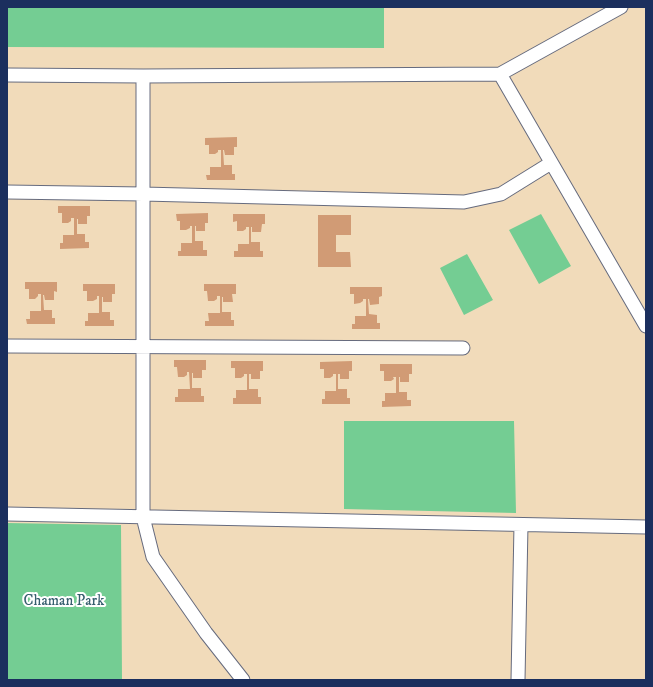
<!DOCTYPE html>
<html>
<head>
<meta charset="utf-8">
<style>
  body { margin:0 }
  #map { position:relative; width:653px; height:687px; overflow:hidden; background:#f1dbba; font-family:"IM FELL DW Pica",serif }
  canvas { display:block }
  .frame { position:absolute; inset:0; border:8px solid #1b2f5e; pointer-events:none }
</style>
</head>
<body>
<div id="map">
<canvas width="653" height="687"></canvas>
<div class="frame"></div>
</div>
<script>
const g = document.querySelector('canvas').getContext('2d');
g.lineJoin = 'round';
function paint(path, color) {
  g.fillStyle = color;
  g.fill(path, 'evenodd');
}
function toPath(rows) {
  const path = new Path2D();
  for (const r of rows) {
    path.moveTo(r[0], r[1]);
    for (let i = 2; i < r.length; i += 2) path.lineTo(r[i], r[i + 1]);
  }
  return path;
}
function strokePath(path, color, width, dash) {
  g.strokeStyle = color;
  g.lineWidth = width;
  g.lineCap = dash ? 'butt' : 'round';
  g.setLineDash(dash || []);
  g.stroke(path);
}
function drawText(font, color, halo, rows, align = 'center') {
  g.font = font + ' "IM FELL DW Pica",serif';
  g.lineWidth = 4;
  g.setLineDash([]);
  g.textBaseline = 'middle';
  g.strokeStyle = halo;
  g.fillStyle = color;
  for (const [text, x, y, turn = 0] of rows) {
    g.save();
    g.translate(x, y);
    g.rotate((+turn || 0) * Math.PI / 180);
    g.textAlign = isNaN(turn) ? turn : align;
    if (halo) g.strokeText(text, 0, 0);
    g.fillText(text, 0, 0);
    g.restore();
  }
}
paint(toPath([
  [7,7,384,7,384,48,7,47],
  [541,214,571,266,539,284,509,230],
  [467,254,493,300,464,315,440,268],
  [344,421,514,421,516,513,344,509],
  [7,523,121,525,122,680,7,680]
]), '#74cd93');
paint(toPath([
  [237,137,237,147,234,147,234,155,225,155,224,150,223,150,224,165,232,165,232,174,235,174,235,180,207,180,206,175,210,175,210,167,221,167,221,150,218,150,218,152,215,154,209,154,209,145,205,145,205,138],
  [58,206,90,206,90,216,87,216,87,224,78,224,78,219,77,219,77,234,85,234,85,242,89,242,89,248,60,249,60,243,63,243,63,235,74,235,74,218,71,218,71,221,68,223,62,223,62,213,58,213],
  [208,213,208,223,205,223,205,231,196,231,196,226,195,226,195,241,203,241,203,250,207,250,207,256,178,256,178,251,181,251,181,243,192,243,192,226,190,226,190,228,186,230,180,230,180,221,177,221,176,214],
  [233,214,265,214,265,224,262,224,261,232,252,232,252,227,251,227,251,242,260,242,260,251,263,251,263,257,234,257,234,251,238,251,238,244,249,244,249,227,246,227,246,229,243,231,237,231,237,221,233,222],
  [318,215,351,215,351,235,336,235,336,252,350,252,351,267,318,267],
  [25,282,57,282,57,292,54,291,54,300,45,300,44,295,43,295,44,310,52,310,52,318,55,318,55,324,27,324,26,319,30,319,30,311,41,311,41,294,38,294,38,296,35,299,29,299,29,289,25,289],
  [83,284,115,284,115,294,112,294,112,302,103,302,103,297,102,297,102,312,110,312,110,320,114,320,114,326,85,326,85,321,88,321,88,313,99,313,99,296,97,296,97,299,93,301,87,301,87,291,83,291],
  [204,284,236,284,236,294,232,294,233,302,223,302,223,297,222,297,222,312,231,312,231,320,234,320,234,326,205,326,205,321,209,321,208,313,220,313,220,296,217,296,217,299,214,301,208,301,207,291,204,291],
  [350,287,382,287,382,296,379,297,379,304,370,305,369,299,368,299,369,314,377,315,377,323,380,323,380,329,352,329,352,324,355,324,355,316,366,316,366,299,363,299,363,301,360,303,354,304,354,294,350,294],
  [174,360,206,360,206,370,202,370,202,378,193,378,193,373,192,373,192,388,201,388,201,396,204,396,204,402,175,402,175,397,178,397,178,389,190,389,189,372,187,372,187,375,184,377,178,377,177,367,174,367],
  [231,361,263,361,263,371,260,371,260,379,251,379,251,374,249,374,249,389,258,389,258,397,261,397,261,404,233,404,233,398,236,398,236,390,247,390,247,374,244,374,244,376,241,378,235,378,235,368,231,368],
  [352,361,352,371,349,371,349,379,340,379,340,374,338,374,338,389,347,389,347,398,350,398,350,404,322,404,322,399,325,399,325,391,336,391,336,374,333,374,333,376,330,378,324,378,324,369,320,369,320,362],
  [380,364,412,364,412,374,409,374,409,382,400,382,400,377,399,377,399,392,407,392,407,400,411,400,411,406,382,407,382,401,385,401,385,393,396,393,396,377,393,377,394,379,391,381,384,381,384,371,380,371]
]), '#d19b75');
const minor = toPath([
  [500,74,646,326],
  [7,75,143,76,500,74,621,7],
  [143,76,143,517,153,557,206,633,243,680],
  [7,192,143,194,464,202,501,194,551,163],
  [7,346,463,348],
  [7,514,646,527],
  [518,680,521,525]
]);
strokePath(minor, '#666b7e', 15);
strokePath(minor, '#fff', 13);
drawText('15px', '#365e6e', '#fff', [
  ["Chaman Park",64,602]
]);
</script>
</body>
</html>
